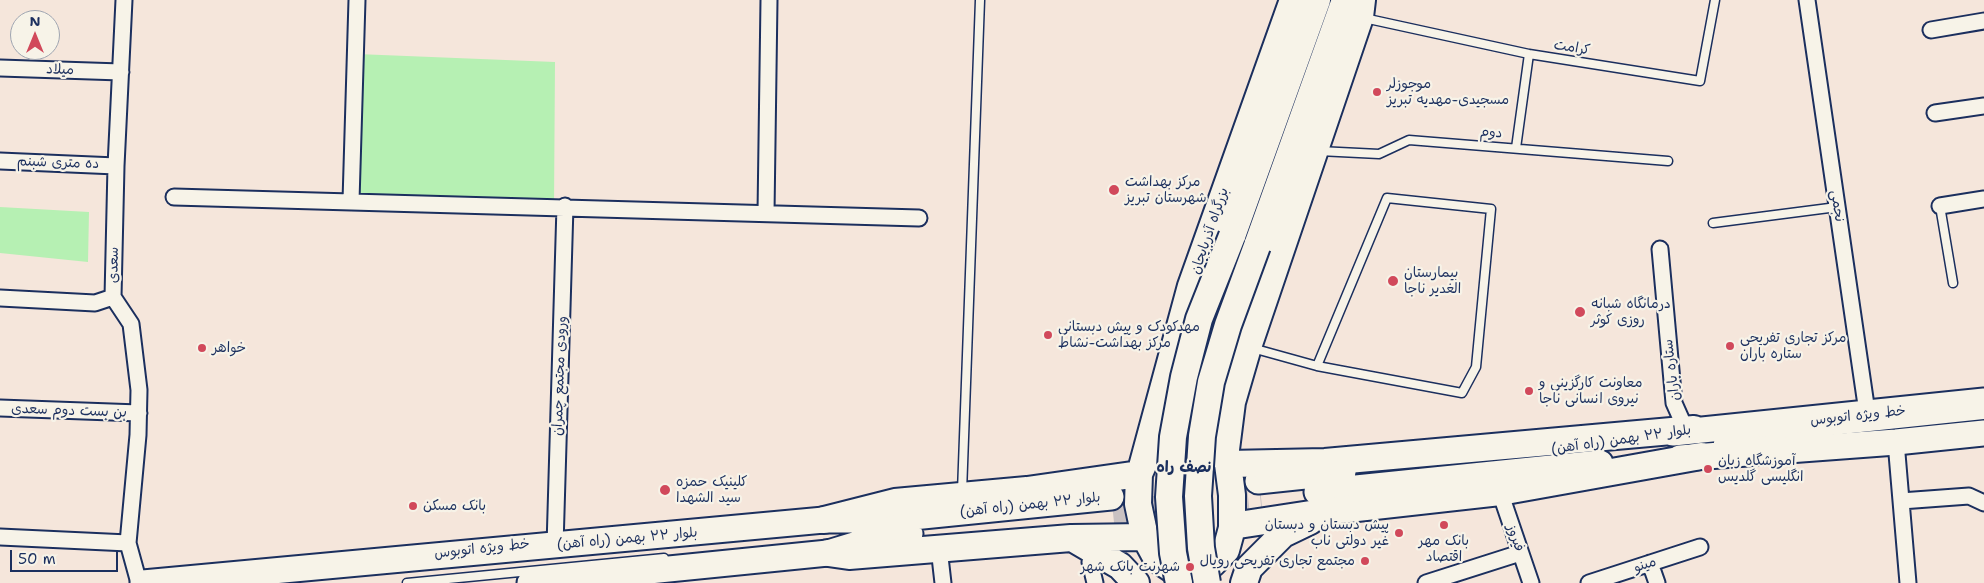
<!DOCTYPE html>
<html>
<head>
<meta charset="utf-8">
<style>
  body { margin:0 }
  #map { position:relative; width:1984px; height:583px; overflow:hidden; background:#f5e6db; font-family:"Shantell Sans",sans-serif }
  canvas { display:block }
  .north { position:absolute; left:10px; top:10px; width:50px; height:50px; box-sizing:border-box; background:#f7f3e8; border:1px solid #9fa5b1; border-radius:50%; rotate:0deg; font-size:14px; font-weight:700; line-height:20px; text-align:center; color:#1b2f5e }
  .north::after { content:''; display:block; margin:auto; width:18px; height:22px; background:#d1495b; clip-path:polygon(50% 0,100% 100%,50% 72%,0 100%) }
  .scale { position:absolute; left:10px; top:550px; width:108px; height:22px; box-sizing:border-box; border:2px solid #1b2f5e; border-top:0; padding-left:6px; font-size:15px; line-height:18px; white-space:nowrap; color:#1b2f5e; -webkit-text-stroke:4px #f7f3e8; paint-order:stroke }
</style>
</head>
<body>
<div id="map">
<canvas width="1984" height="583"></canvas>
<div class="north">N</div>
<div class="scale">50 m</div>
</div>
<script>
const g = document.querySelector('canvas').getContext('2d');
g.lineJoin = 'round';
function paint(path, color) {
  g.fillStyle = color;
  g.fill(path, 'evenodd');
}
function toPath(rows) {
  const path = new Path2D();
  for (const r of rows) {
    path.moveTo(r[0], r[1]);
    for (let i = 2; i < r.length; i += 2) path.lineTo(r[i], r[i + 1]);
  }
  return path;
}
function strokePath(path, color, width, dash) {
  g.strokeStyle = color;
  g.lineWidth = width;
  g.lineCap = dash ? 'butt' : 'round';
  g.setLineDash(dash || []);
  g.stroke(path);
}
function drawText(font, color, halo, rows, align = 'center') {
  g.font = font + ' "Shantell Sans","Playpen Sans Arabic",sans-serif';
  g.lineWidth = 4.5;
  g.setLineDash([]);
  g.textBaseline = 'middle';
  g.strokeStyle = halo;
  g.fillStyle = color;
  for (const [text, x, y, turn = 0] of rows) {
    g.save();
    g.translate(x, y);
    g.rotate((+turn || 0) * Math.PI / 180);
    g.textAlign = isNaN(turn) ? turn : align;
    if (halo) g.strokeText(text, 0, 0);
    g.fillText(text, 0, 0);
    g.restore();
  }
}
paint(toPath([
  [357,54,555,62,554,206,355,201],
  [0,207,89,212,88,262,0,253]
]), '#b6f0b3');
strokePath(toPath([
  [1113,513,1261,497]
]), '#c9c1c2', 25, [25, 12]);
const service = toPath([
  [1364,18,1529,54,1700,81,1715,0],
  [1516,148,1529,54],
  [1319,151,1379,154,1409,140,1668,161],
  [1940,206,1953,283],
  [1713,223,1837,207],
  [1252,348,1317,366,1462,393,1476,367,1491,209,1387,198,1317,366],
  [1718,443,1984,415],
  [962,492,980,0],
  [407,583,664,558]
]);
const minor = toPath([
  [124,0,116,166,113,297,131,324,139,390,138,435,128,543,139,583],
  [1807,0,1867,412],
  [1931,30,1984,21],
  [0,68,121,72],
  [1935,113,1984,106],
  [0,161,116,166],
  [174,197,919,218],
  [351,201,357,0],
  [1940,206,1984,199],
  [766,213,769,0],
  [1660,249,1674,403,1686,430],
  [0,298,95,303,113,297],
  [0,408,139,413],
  [1896,442,1908,583],
  [1500,492,1531,583],
  [1901,501,1969,496,1984,503],
  [0,537,128,543],
  [555,546,565,206],
  [939,548,943,583],
  [1090,562,1095,583],
  [1650,563,1657,583],
  [1426,583,1520,553],
  [1589,583,1700,547]
]);
const primary = toPath([
  [1673,433,1984,401],
  [1680,458,1896,442,1984,433],
  [1258,481,1343,472],
  [1317,492,1600,463],
  [143,583,824,520,883,520,1111,497],
  [530,583,828,553,884,536,910,534]
]);
const trunk = toPath([
  [1232,236,1317,0],
  [1257,246,1345,0],
  [1185,428,1205,433,1219,444,1228,464,1232,495,1232,528,1226,550,1212,564,1192,572,1172,569,1157,559,1145,537,1138,504,1139,474,1151,447,1164,433,1185,428],
  [1225,457,1232,402,1248,347,1360,17,1362,0],
  [1228,464,1325,462,1694,429],
  [1142,467,1191,286,1293,0],
  [824,520,895,502,1027,490,1139,474],
  [1232,526,1330,511,1500,492,1701,456],
  [1074,539,1120,566,1136,583],
  [828,553,849,556,1071,538,1145,537],
  [1244,583,1249,568,1283,534,1310,521]
]);
strokePath(service, '#1b2f5e', 11);
strokePath(minor, '#1b2f5e', 19);
strokePath(primary, '#1b2f5e', 29);
strokePath(trunk, '#1b2f5e', 30);
strokePath(service, '#f7f3e8', 8);
strokePath(minor, '#f7f3e8', 15);
strokePath(primary, '#f7f3e8', 25);
strokePath(trunk, '#f7f3e8', 26);
const trunkBridge = toPath([
  [1179,583,1173,553,1169,497,1173,437,1184,377,1199,319,1232,236],
  [1207,583,1201,548,1198,496,1202,436,1211,382,1228,325,1257,246]
]);
strokePath(trunkBridge, '#1b2f5e', 30, []);
strokePath(trunkBridge, '#f7f3e8', 26);
for (const [x, y, r, color] of [
  [1377,92,5,"#d1495b"],
  [1114,190,6,"#d1495b"],
  [1393,281,6,"#d1495b"],
  [1580,312,6,"#d1495b"],
  [1048,335,5,"#d1495b"],
  [1730,346,5,"#d1495b"],
  [202,348,5,"#d1495b"],
  [1529,391,5,"#d1495b"],
  [1708,469,5,"#d1495b"],
  [665,490,6,"#d1495b"],
  [413,506,5,"#d1495b"],
  [1444,525,5,"#d1495b"],
  [1399,533,5,"#d1495b"],
  [1365,561,5,"#d1495b"],
  [1190,567,5,"#d1495b"]
]) {
  const dot = new Path2D();
  dot.arc(x, y, r, 0, 2 * Math.PI);
  g.fillStyle = color;
  g.fill(dot);
  strokePath(dot, '#f7f3e8', 2);
}
drawText('14px', '#1b2f5e', '#f7f3e8', [
  ["کرامت",1572,48,9],
  ["میلاد",60,70,2],
  ["دوم",1491,133,4],
  ["ده متری شبنم",58,163,2],
  ["نجمی",1837,206,82],
  ["بزرگراه آذربایجان",1210,231,-71],
  ["سعدی",114,265,-89],
  ["ستاره باران",1672,370,-97],
  ["ورودی مجتمع چمران",560,376,-88],
  ["بن بست دوم سعدی",69,411,2],
  ["خط ویژه اتوبوس",1858,416,-6],
  ["بلوار ۲۲ بهمن (راه آهن)",1621,440,-8],
  ["بلوار ۲۲ بهمن (راه آهن)",1030,505,-6],
  ["فیروز",1515,538,71],
  ["بلوار ۲۲ بهمن (راه آهن)",627,539,-5],
  ["خط ویژه اتوبوس",482,549,-6],
  ["مینو",1645,565,-18]
]);
drawText('14px', '#1b2f5e', '#f7f3e8', [
  ["موجوزلر",1387,84],
  ["مسجیدی-مهدیه تبریز",1387,100],
  ["مرکز بهداشت",1125,182],
  ["شهرستان تبریز",1125,198],
  ["بیمارستان",1404,273],
  ["الغدیر ناجا",1404,289],
  ["درمانگاه شبانه",1591,304],
  ["روزی کوثر",1591,320],
  ["مهدکودک و پیش دبستانی",1058,327],
  ["مرکز بهداشت-نشاط",1058,343],
  ["مرکز تجاری تفریحی",1740,338],
  ["ستاره باران",1740,354],
  ["خواهر",212,348],
  ["معاونت کارگزینی و",1539,383],
  ["نیروی انسانی ناجا",1539,399],
  ["آموزشگاه زبان",1718,461],
  ["انگلیسی گلدیس",1718,477],
  ["کلینیک حمزه",676,482],
  ["سید الشهدا",676,498],
  ["بانک مسکن",423,506],
  ["پیش دبستان و دبستان",1389,525,"right"],
  ["غیر دولتی ناب",1389,541,"right"],
  ["بانک مهر",1444,541,"center"],
  ["اقتصاد",1444,557,"center"],
  ["مجتمع تجاری تفریحی رویال",1355,561,"right"],
  ["شهرنت بانک شهر",1180,567,"right"]
], 'left');
drawText('bold 15px', '#1b2f5e', '#f7f3e8', [
  ["نصف راه",1184,468]
]);
</script>
</body>
</html>
